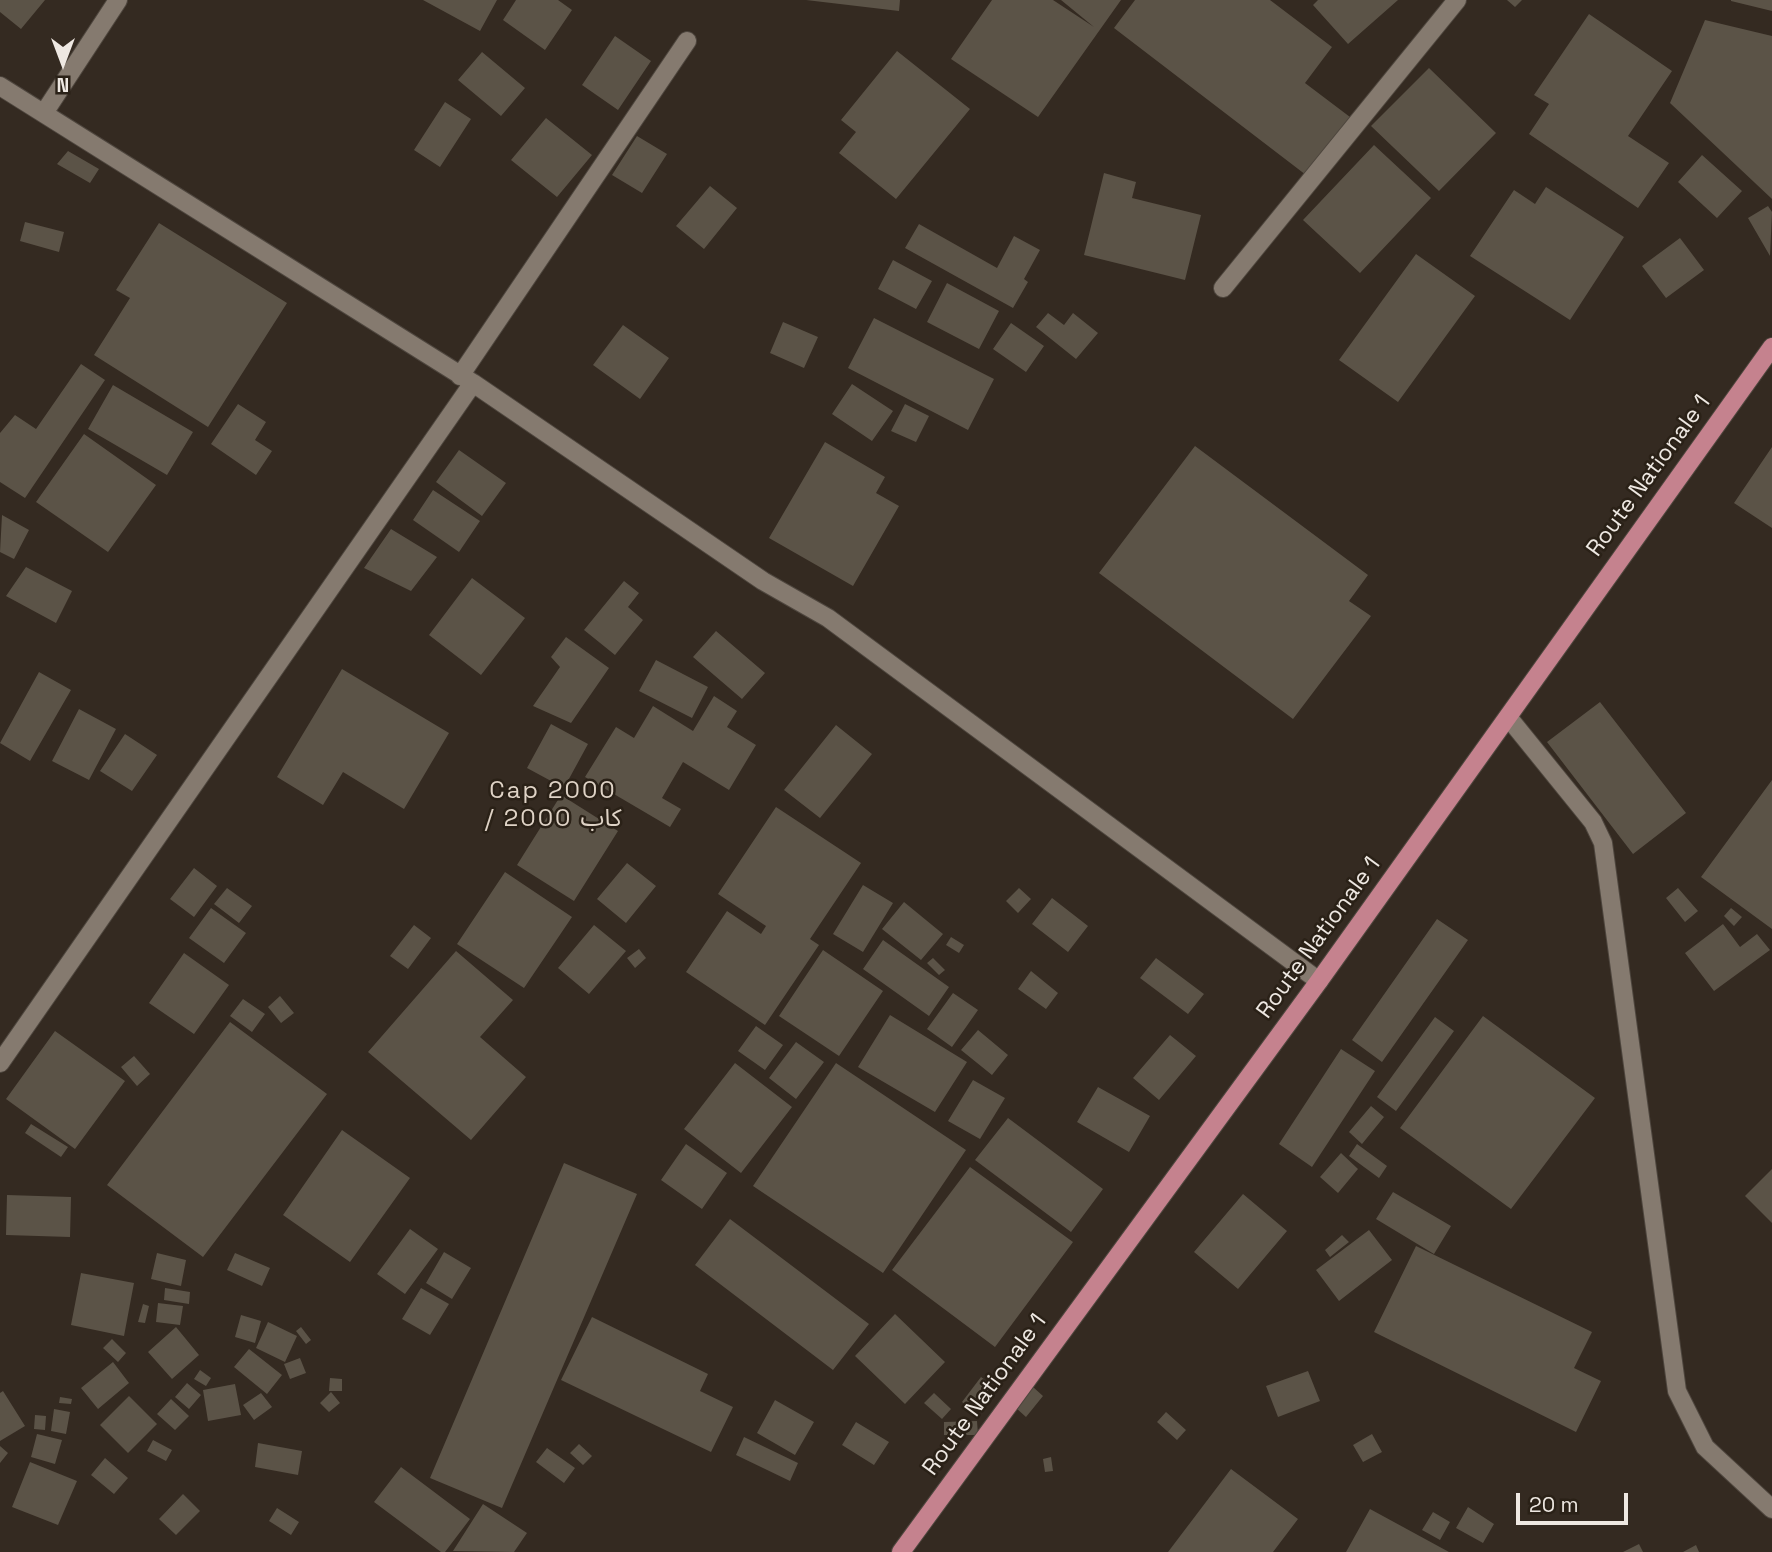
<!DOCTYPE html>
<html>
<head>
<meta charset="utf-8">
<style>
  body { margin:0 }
  #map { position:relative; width:1772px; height:1552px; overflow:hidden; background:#342a21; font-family:"Space Grotesk",sans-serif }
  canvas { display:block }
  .north { position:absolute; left:28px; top:28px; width:70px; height:70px; -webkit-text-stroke:5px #2a2117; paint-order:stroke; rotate:180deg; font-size:19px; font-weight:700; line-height:28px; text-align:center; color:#eee8e2 }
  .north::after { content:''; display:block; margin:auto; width:24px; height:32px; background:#eee8e2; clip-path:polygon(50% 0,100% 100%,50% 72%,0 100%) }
  .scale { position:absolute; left:1516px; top:1493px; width:112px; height:32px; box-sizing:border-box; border:4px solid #eee8e2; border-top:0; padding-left:9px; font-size:21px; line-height:24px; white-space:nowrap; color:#eee8e2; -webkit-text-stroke:5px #2a2117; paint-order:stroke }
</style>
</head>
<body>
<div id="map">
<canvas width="1772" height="1552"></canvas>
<div class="north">N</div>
<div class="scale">20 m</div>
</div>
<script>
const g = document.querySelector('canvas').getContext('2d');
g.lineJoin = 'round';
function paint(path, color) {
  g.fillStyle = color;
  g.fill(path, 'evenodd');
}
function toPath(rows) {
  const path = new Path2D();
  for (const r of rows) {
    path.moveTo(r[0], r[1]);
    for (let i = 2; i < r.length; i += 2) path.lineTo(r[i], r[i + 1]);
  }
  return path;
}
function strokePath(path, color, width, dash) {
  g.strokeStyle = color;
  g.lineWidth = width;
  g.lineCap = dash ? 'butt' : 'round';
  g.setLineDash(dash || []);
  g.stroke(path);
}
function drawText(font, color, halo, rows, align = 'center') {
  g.font = font + ' "Space Grotesk","Noto Sans Arabic",sans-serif';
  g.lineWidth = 5;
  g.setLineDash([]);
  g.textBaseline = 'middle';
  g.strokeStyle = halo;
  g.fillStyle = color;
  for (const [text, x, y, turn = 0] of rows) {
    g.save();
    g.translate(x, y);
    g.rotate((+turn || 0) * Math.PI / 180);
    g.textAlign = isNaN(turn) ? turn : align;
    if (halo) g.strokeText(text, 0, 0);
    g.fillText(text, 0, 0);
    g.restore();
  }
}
paint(toPath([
  [0,0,45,0,21,29,0,12],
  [423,0,497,0,480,31],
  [516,0,558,0,572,10,545,50,503,20],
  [806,0,900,0,899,11],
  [992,0,1053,0,1094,27,1061,0,1121,0,1038,117,951,59],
  [1135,0,1270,0,1332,47,1305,83,1350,117,1306,175,1114,28],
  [1318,0,1398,0,1348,44,1313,5],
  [1507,0,1522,0,1515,7],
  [1772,0,1772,11,1731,1,1731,0],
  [1589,14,1672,71,1628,136,1669,163,1638,208,1529,134,1549,104,1534,95],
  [1705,20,1772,36,1772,199,1670,103],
  [615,36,651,61,618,110,582,85],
  [897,51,970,109,896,199,839,153,856,132,841,120],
  [482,52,525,88,501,116,458,80],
  [1429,68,1496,133,1439,191,1371,126],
  [445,102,471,119,440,167,414,150],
  [546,118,592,155,557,197,511,160],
  [637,136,667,154,642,193,612,175],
  [1374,145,1431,198,1360,273,1303,220],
  [68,151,99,169,90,183,57,164],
  [1702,155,1742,191,1717,218,1678,182],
  [1104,173,1136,182,1132,198,1201,215,1185,280,1084,255],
  [710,186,737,208,704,249,676,226],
  [1546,187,1624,237,1570,320,1470,256,1514,190,1535,204],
  [1768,206,1772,212,1770,256,1748,218],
  [25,222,64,232,59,252,20,241],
  [159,223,287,303,208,427,94,355,130,298,116,290],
  [919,224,997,268,1014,236,1040,250,1024,279,1028,282,1013,308,905,248],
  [1680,238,1704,270,1666,298,1642,266],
  [1416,254,1475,296,1398,402,1339,360],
  [893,260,932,281,916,309,878,289],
  [947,283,999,311,979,349,927,322],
  [1048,313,1064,325,1073,313,1098,333,1076,359,1036,327],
  [874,318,994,379,968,430,848,368],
  [783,322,818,337,804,368,770,353],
  [1011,323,1044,346,1026,372,993,349],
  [623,325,669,358,640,399,593,365],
  [81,364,105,380,25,498,0,482,0,433,15,415,36,429],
  [852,384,893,411,872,441,832,414],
  [113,385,193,432,167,475,88,429],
  [238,404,266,422,255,440,272,451,256,475,211,444],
  [905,404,929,416,916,442,891,431],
  [84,434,156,485,108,552,36,502],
  [825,442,885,477,876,493,899,506,853,586,769,538],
  [1195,446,1368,575,1349,601,1371,616,1293,719,1099,573],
  [1772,447,1772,528,1734,503],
  [459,450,506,483,482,516,436,482],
  [433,490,480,521,459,552,413,520],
  [2,515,29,530,14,559,0,552],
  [391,529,437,557,411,591,364,568],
  [26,567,72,591,56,623,6,596],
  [472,578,525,618,481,675,429,635],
  [624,581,639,593,628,607,643,620,615,655,584,630],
  [716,631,765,673,742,699,693,657],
  [566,637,609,668,571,723,533,706,560,667,551,657],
  [656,660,708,687,692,718,639,691],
  [342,669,449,733,404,809,343,772,323,805,277,777],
  [39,672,71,690,30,761,0,743],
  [714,696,737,711,727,727,756,745,729,790,683,762,662,798,681,809,670,827,585,777,616,727,634,738,653,706,693,731],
  [1600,702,1686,813,1633,854,1547,742],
  [79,709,116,729,89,780,52,761],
  [551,724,588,744,564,788,527,768],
  [836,725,872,754,820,818,784,790],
  [125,734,157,755,132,791,100,771],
  [1772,780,1772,929,1701,877],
  [561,795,618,831,574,901,517,865],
  [776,807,861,863,810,939,819,945,765,1025,686,972,727,911,761,934,766,926,718,894],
  [627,863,656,886,626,923,597,899],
  [194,868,217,886,194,917,170,899],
  [505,872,572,917,524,988,457,944],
  [863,885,893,903,863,952,833,934],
  [227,888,252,906,239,923,214,904],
  [1019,888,1031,899,1018,913,1006,901],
  [1678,888,1698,911,1685,922,1666,898],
  [1052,898,1088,926,1068,952,1032,924],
  [904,902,943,934,921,960,882,929],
  [211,908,246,933,224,963,189,938],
  [1731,908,1742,917,1734,926,1724,916],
  [1437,919,1468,940,1382,1062,1352,1040],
  [1723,924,1740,947,1757,934,1770,950,1714,991,1685,953],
  [414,925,431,938,408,969,390,956],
  [594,925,626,951,589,994,558,968],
  [951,937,964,945,959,953,946,945],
  [883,940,949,987,929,1016,863,969],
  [639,949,646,958,635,968,627,958],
  [823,950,883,991,839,1056,779,1016],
  [456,951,513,1000,480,1037,526,1077,471,1140,368,1052],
  [184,953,229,985,194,1034,149,1003],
  [933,958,945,970,939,975,927,963],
  [1156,958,1204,994,1188,1014,1140,978],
  [1031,971,1058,993,1046,1009,1018,989],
  [953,993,978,1010,952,1047,927,1029],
  [280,996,294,1013,281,1023,268,1007],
  [243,999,265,1014,252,1032,230,1016],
  [890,1015,967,1062,935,1112,858,1067],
  [1483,1016,1595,1098,1511,1209,1400,1128],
  [1435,1017,1454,1031,1396,1111,1377,1097],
  [230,1022,327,1094,203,1257,107,1185],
  [756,1026,783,1045,765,1070,738,1051],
  [978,1030,1008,1055,992,1075,961,1050],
  [55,1031,125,1081,75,1149,6,1099],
  [1170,1035,1196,1056,1159,1100,1133,1078],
  [796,1042,824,1062,796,1099,769,1078],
  [1341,1049,1375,1071,1312,1167,1279,1144],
  [134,1056,150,1074,137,1086,121,1067],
  [735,1063,792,1107,741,1173,684,1129],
  [836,1063,966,1150,883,1273,753,1186],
  [973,1080,1005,1098,980,1139,948,1121],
  [1098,1087,1150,1116,1129,1152,1077,1122],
  [1371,1106,1384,1117,1362,1144,1349,1132],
  [1008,1118,1103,1189,1071,1232,975,1160],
  [31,1124,68,1147,61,1157,25,1133],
  [342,1130,410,1178,350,1262,283,1215],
  [686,1144,727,1173,702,1209,661,1180],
  [1357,1144,1387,1166,1379,1178,1349,1156],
  [1341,1153,1358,1169,1338,1193,1320,1177],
  [564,1163,637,1194,502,1508,430,1478],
  [970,1167,1073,1242,995,1347,892,1270],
  [1772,1169,1772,1223,1745,1196],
  [1393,1192,1451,1226,1434,1254,1376,1219],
  [1243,1194,1287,1231,1238,1289,1194,1252],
  [7,1195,71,1197,70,1237,6,1235],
  [730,1219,869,1324,833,1370,695,1265],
  [410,1229,438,1249,405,1294,377,1274],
  [1369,1230,1392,1260,1339,1301,1316,1270],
  [1342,1235,1349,1242,1330,1257,1325,1250],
  [1416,1246,1592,1332,1574,1368,1601,1381,1576,1432,1374,1332],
  [444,1252,471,1268,452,1299,426,1283],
  [157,1253,186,1260,181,1286,151,1279],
  [235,1253,270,1268,262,1286,227,1270],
  [81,1273,134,1283,124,1336,71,1325],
  [165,1288,190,1292,189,1304,164,1300],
  [421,1288,449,1304,430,1335,402,1319],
  [158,1303,183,1306,180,1325,156,1322],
  [143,1304,149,1306,145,1323,138,1322],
  [895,1314,945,1362,905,1404,855,1356],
  [241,1315,261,1321,255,1343,235,1337],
  [592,1317,708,1374,700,1391,733,1407,711,1452,561,1380],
  [268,1322,297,1336,285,1362,256,1348],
  [176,1327,199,1355,172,1379,148,1352],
  [301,1327,311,1340,306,1344,296,1331],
  [112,1339,126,1353,118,1362,103,1348],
  [249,1349,282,1375,267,1394,234,1367],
  [300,1358,306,1373,290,1379,284,1364],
  [113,1362,129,1383,98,1409,81,1388],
  [200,1370,211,1378,206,1386,194,1379],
  [1308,1371,1320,1401,1278,1417,1266,1386],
  [981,1377,992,1385,975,1411,962,1402],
  [330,1378,342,1379,342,1391,329,1391],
  [187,1383,201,1395,189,1409,175,1397],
  [235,1384,241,1415,208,1421,203,1390],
  [1033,1387,1043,1396,1026,1417,1016,1408],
  [3,1391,25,1426,0,1441,0,1393],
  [331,1392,340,1403,329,1412,320,1403],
  [261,1393,272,1407,254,1420,243,1405],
  [934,1393,951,1409,942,1419,924,1403],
  [129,1396,157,1424,128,1453,100,1425],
  [60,1397,72,1399,71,1404,59,1403],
  [171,1399,189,1416,175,1430,157,1414],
  [775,1400,814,1422,795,1455,757,1433],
  [54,1409,70,1412,66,1434,51,1431],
  [1166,1412,1186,1430,1177,1440,1157,1422],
  [35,1415,46,1416,45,1430,34,1429],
  [977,1421,978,1435,944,1435,944,1422],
  [856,1422,889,1442,874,1465,842,1445],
  [37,1434,62,1440,55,1464,31,1457],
  [1372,1434,1382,1452,1363,1462,1353,1445],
  [744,1437,798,1463,790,1481,736,1455],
  [153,1440,172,1450,166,1461,147,1451],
  [258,1443,302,1451,298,1475,255,1467],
  [579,1444,592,1456,583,1465,570,1453],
  [0,1446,8,1453,0,1463],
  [547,1448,575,1468,564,1483,536,1462],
  [1051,1457,1053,1471,1045,1472,1043,1459],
  [105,1458,128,1478,114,1494,91,1475],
  [30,1462,77,1481,58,1525,12,1507],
  [401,1467,470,1519,445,1552,441,1552,374,1502],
  [1231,1469,1298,1519,1273,1552,1168,1552],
  [183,1494,200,1511,176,1535,159,1519],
  [483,1504,527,1533,514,1552,453,1551],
  [1468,1507,1494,1524,1483,1543,1456,1528],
  [277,1508,299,1522,291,1535,269,1521],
  [1370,1509,1449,1552,1346,1552],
  [1433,1512,1450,1522,1440,1540,1422,1530],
  [1639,1544,1643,1552,1623,1552],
  [1696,1545,1699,1552,1683,1552]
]), '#5b5347');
const minor = toPath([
  [0,86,473,383,763,581,828,618,1319,981],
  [44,113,118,0],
  [1223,288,1457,0],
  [460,376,687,41],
  [1508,717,1593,822,1603,843,1677,1391,1705,1447,1772,1509],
  [0,1063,473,383]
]);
const primary = toPath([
  [901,1552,1319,981,1772,347]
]);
strokePath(minor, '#4e463e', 20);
strokePath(primary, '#4e463e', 20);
strokePath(minor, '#857a6f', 18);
strokePath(primary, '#c5828e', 18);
drawText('23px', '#eee8e2', '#2a2117', [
  ["Route Nationale 1",1649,476,-54],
  ["Route Nationale 1",1319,938,-54],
  ["Route Nationale 1",985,1395,-54]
]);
g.letterSpacing = '2px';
drawText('24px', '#dfd3c6', '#2a2117', [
  ["Cap 2000",553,791],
  ["/ كاب 2000",553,819]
]);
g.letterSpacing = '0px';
</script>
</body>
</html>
